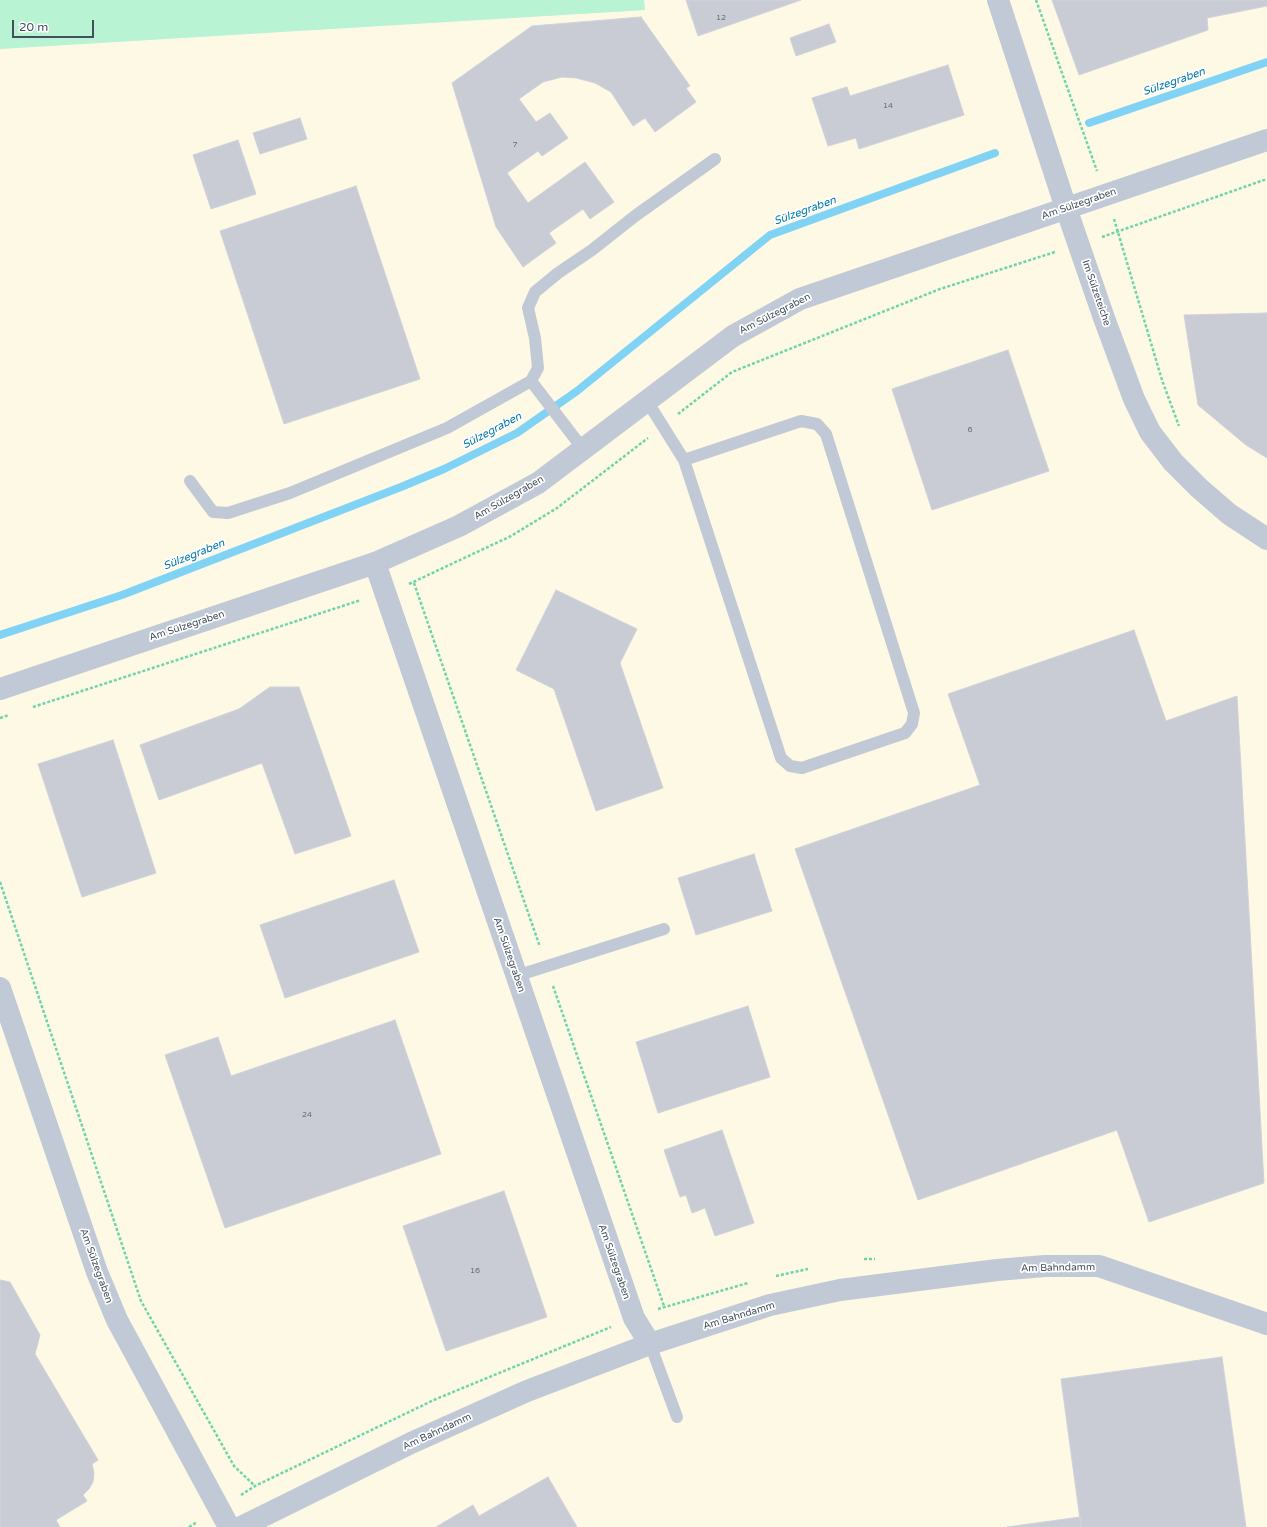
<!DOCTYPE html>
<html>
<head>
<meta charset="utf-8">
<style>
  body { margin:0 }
  #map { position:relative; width:1267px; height:1527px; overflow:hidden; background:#f1eeee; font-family:"Varela Round",sans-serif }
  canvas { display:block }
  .scale { position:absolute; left:12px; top:20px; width:82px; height:18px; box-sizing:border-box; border:2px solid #44505e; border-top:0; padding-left:5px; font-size:12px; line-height:14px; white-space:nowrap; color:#44505e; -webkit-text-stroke:3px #fff; paint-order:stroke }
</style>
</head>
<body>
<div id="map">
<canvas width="1267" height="1527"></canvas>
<div class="scale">20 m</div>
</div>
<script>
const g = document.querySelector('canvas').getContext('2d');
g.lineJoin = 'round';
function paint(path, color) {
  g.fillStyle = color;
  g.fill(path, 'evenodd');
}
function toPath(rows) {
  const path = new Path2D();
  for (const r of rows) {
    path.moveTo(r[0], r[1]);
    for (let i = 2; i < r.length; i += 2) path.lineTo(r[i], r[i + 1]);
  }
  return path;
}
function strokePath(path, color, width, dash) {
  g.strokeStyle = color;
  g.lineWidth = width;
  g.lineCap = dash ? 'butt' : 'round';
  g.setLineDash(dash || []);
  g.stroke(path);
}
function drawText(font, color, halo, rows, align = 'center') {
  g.font = font + ' "Varela Round",sans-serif';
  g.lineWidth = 3.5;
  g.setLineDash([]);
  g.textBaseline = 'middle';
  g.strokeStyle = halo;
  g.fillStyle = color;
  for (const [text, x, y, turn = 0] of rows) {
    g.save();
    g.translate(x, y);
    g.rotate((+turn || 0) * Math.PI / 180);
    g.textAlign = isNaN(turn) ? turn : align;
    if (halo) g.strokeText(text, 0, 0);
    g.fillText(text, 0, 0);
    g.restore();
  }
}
paint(toPath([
  [644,0,1267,0,1267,1527,0,1527,0,49,645,10]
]), '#fef9e5');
paint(toPath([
  [0,0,644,0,645,10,0,49]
]), '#b8f3d4');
strokePath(toPath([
  [1089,123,1267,62],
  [0,635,122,595,401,487,444,469,517,433,577,391,770,235,995,153]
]), '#80d3f5', 8);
const building = toPath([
  [686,0,801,0,698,36,686,0],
  [1052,0,1267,0,1267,6,1207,18,1208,30,1079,75,1052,0],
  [641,17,690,86,686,88,696,102,655,132,645,118,633,126,611,92,595,83,576,78,562,77,543,82,519,99,536,122,550,113,568,138,542,156,538,151,507,173,528,203,585,162,614,202,590,219,583,209,549,233,556,243,523,267,496,227,452,83,532,26,641,17],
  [829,24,836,42,796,56,790,38,829,24],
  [948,65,964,115,859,149,856,138,828,146,812,98,847,87,850,96,948,65],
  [300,118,307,139,260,154,253,133,300,118],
  [238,140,256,194,211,209,193,155,238,140],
  [356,186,420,379,284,424,220,231,356,186],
  [1267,313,1267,458,1246,445,1198,405,1184,315,1267,313],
  [1008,350,1049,471,932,510,892,389,1008,350],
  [556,590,637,629,620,663,663,788,596,811,554,689,516,670,556,590],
  [1134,630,1166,721,1237,696,1264,1183,1149,1222,1117,1130,918,1200,795,849,980,785,948,694,1134,630],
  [270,687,299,687,351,836,295,854,262,763,159,800,140,745,239,709,270,687],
  [113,740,156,873,82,897,38,764,113,740],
  [754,854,772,911,696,935,678,878,754,854],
  [394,880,419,952,285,998,260,925,394,880],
  [748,1006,770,1077,658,1113,636,1042,748,1006],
  [395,1020,441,1154,225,1228,165,1055,218,1037,231,1076,395,1020],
  [722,1130,754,1223,715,1236,705,1208,692,1213,686,1195,680,1197,664,1150,722,1130],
  [504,1191,547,1317,446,1351,403,1226,504,1191],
  [0,1280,10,1282,40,1335,35,1354,98,1460,92,1464,94,1473,93,1482,89,1489,83,1495,87,1501,56,1520,60,1527,0,1527,0,1280],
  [1222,1357,1246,1527,1081,1527,1061,1379,1222,1357],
  [548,1477,577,1527,436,1527,473,1505,479,1516,548,1477],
  [1080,1517,1081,1527,1007,1527,1080,1517]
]);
paint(building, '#caccd5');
strokePath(building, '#d1d3db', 1);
strokePath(toPath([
  [1036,0,1097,171],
  [1114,219,1162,380,1179,426],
  [1102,237,1267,179],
  [678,414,732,372,940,289,1055,252],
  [414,583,540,947],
  [409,584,511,536,557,508,648,438],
  [33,707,361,600],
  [0,718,9,715],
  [0,882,141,1301,234,1466,255,1486],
  [553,986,664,1306],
  [864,1259,875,1259],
  [776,1276,808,1269],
  [658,1309,748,1283],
  [241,1495,255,1486,436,1399,611,1327],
  [189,1527,197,1522]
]), '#6cd5aa', 2.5, [3, 2]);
strokePath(toPath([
  [531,381,538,368,535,338,528,308,535,292,558,273,592,250,635,216,715,159],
  [647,401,684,460,801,421,817,424,826,434,914,713,912,724,905,733,802,768,790,766,781,758,684,460],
  [190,481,213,512,228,513,290,493,447,428,531,381,583,449],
  [516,976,664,929],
  [650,1344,677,1417]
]), '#c0c9d5', 12);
strokePath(toPath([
  [1066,208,1104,318,1134,399,1150,432,1173,462,1199,488,1229,514,1267,539],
  [375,563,634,1318,650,1344],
  [0,988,97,1272,117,1320,229,1527],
  [241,1527,411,1443,527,1391,650,1344,770,1305,840,1290,997,1270,1045,1266,1099,1266,1267,1324]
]), '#c0c9d5', 22);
strokePath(toPath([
  [998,0,1066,208],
  [0,689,375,563,459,526,538,483,733,336,800,299,1267,140]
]), '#c0c9d5', 22);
drawText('8px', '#666f7c', null, [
  ["12",721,18],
  ["14",888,106],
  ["7",515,145],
  ["6",970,430],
  ["24",307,1115],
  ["16",475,1271]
]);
drawText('10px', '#44505e', '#fff', [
  ["Am Sülzegraben",1079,204,-19],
  ["Im Sülzeteiche",1096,293,71],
  ["Am Sülzegraben",775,314,-27],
  ["Am Sülzegraben",509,498,-30],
  ["Am Sülzegraben",187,626,-18],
  ["Am Sülzegraben",509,955,71],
  ["Am Sülzegraben",614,1262,71],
  ["Am Sülzegraben",96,1266,70],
  ["Am Bahndamm",1058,1268,-1],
  ["Am Bahndamm",739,1316,-17],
  ["Am Bahndamm",437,1432,-25]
]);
drawText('italic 11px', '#017aad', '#fff', [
  ["Sülzegraben",1174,82,-19],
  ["Sülzegraben",805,211,-20],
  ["Sülzegraben",492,431,-28],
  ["Sülzegraben",194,555,-22]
]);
</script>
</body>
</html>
